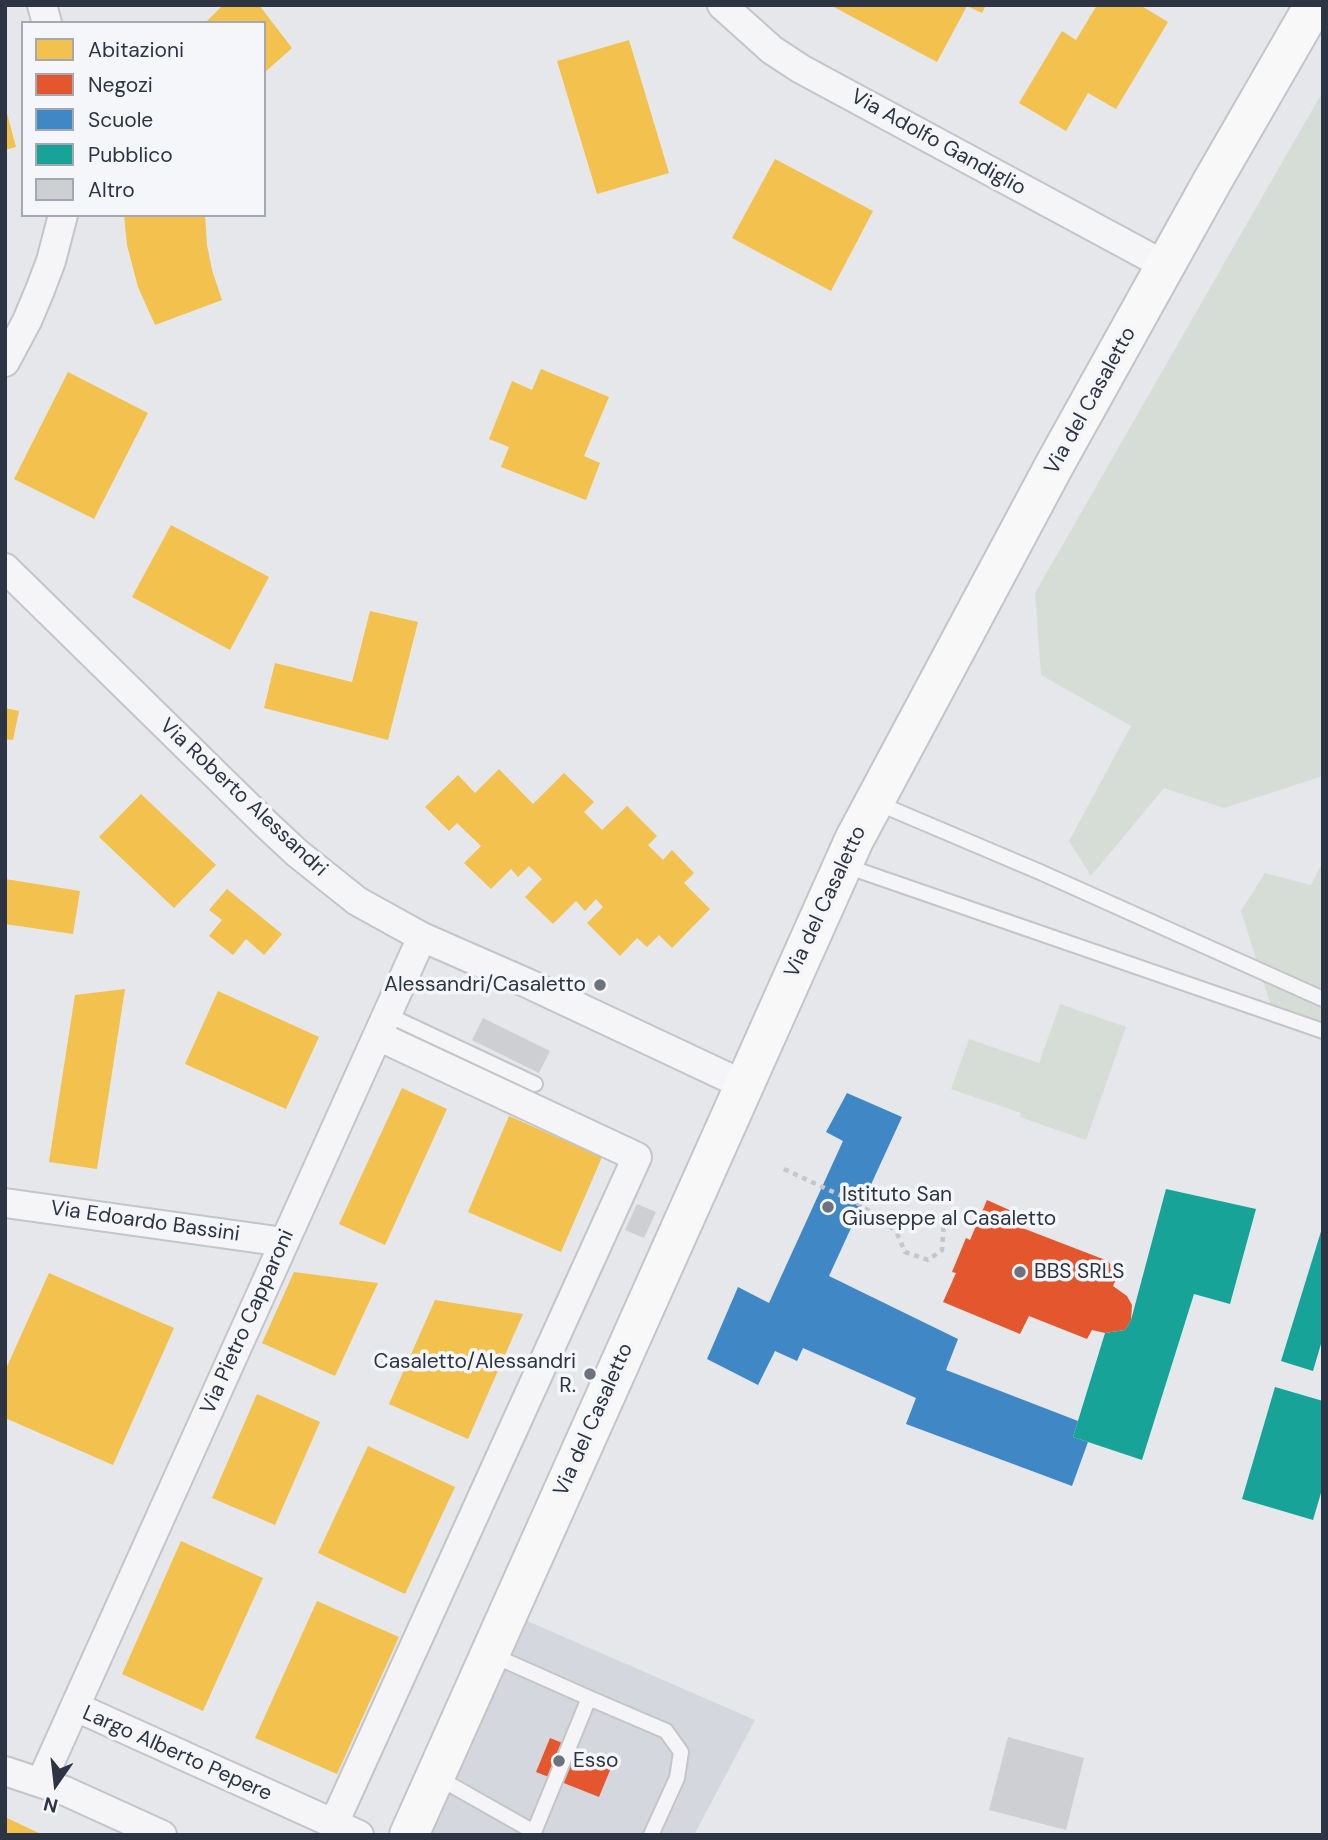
<!DOCTYPE html>
<html>
<head>
<meta charset="utf-8">
<style>
  body { margin:0 }
  #map { position:relative; width:1328px; height:1840px; overflow:hidden; background:#e5e7ea; font-family:"DM Sans",sans-serif }
  canvas { display:block }
  .frame { position:absolute; inset:0; border:7px solid #2d3443; pointer-events:none }
  .legend { position:absolute; left:21px; top:21px; width:245px; height:196px; box-sizing:border-box; background:#f4f6f9; border:2px solid #a4a8b0; margin:0; padding:9px 12px; list-style:none; font-size:21px; color:#2d3443 }
  .legend li { display:flex; align-items:center; gap:14px; height:35px }
  .legend b { width:35px; border:2px solid #a4a8b0 }
  .north { position:absolute; left:21px; top:1749px; width:70px; height:70px; -webkit-text-stroke:5px #f4f6f9; paint-order:stroke; rotate:194deg; font-size:19px; font-weight:700; line-height:28px; text-align:center; color:#2d3443 }
  .north::after { content:''; display:block; margin:auto; width:24px; height:32px; background:#2d3443; clip-path:polygon(50% 0,100% 100%,50% 72%,0 100%) }
</style>
</head>
<body>
<div id="map">
<canvas width="1328" height="1840"></canvas>
<div class="frame"></div>
<ul class="legend">
<li><b style="height:19px;background:#f2c14e"></b>Abitazioni</li>
<li><b style="height:19px;background:#e4572e"></b>Negozi</li>
<li><b style="height:19px;background:#3f88c5"></b>Scuole</li>
<li><b style="height:19px;background:#17a398"></b>Pubblico</li>
<li><b style="height:19px;background:#cecfd2"></b>Altro</li>
</ul>
<div class="north">N</div>
</div>
<script>
const g = document.querySelector('canvas').getContext('2d');
g.lineJoin = 'round';
function paint(path, color) {
  g.fillStyle = color;
  g.fill(path, 'evenodd');
}
function toPath(rows) {
  const path = new Path2D();
  for (const r of rows) {
    path.moveTo(r[0], r[1]);
    for (let i = 2; i < r.length; i += 2) path.lineTo(r[i], r[i + 1]);
  }
  return path;
}
function strokePath(path, color, width, dash) {
  g.strokeStyle = color;
  g.lineWidth = width;
  g.lineCap = dash ? 'butt' : 'round';
  g.setLineDash(dash || []);
  g.stroke(path);
}
function drawText(font, color, halo, rows, align = 'center') {
  g.font = font + ' "DM Sans",sans-serif';
  g.lineWidth = 7;
  g.setLineDash([]);
  g.textBaseline = 'middle';
  g.strokeStyle = halo;
  g.fillStyle = color;
  for (const [text, x, y, turn = 0] of rows) {
    g.save();
    g.translate(x, y);
    g.rotate((+turn || 0) * Math.PI / 180);
    g.textAlign = isNaN(turn) ? turn : align;
    if (halo) g.strokeText(text, 0, 0);
    g.fillText(text, 0, 0);
    g.restore();
  }
}
paint(toPath([
  [525,1620,755,1720,694,1835,435,1835,431,1832]
]), '#d4d7dd');
paint(toPath([
  [1323,91,1323,776,1224,808,1164,788,1091,876,1069,841,1131,726,1041,675,1035,593],
  [1323,861,1323,1024,1271,1006,1241,911,1265,873,1311,885],
  [1060,1004,1126,1027,1086,1140,1020,1117,1021,1113,951,1089,969,1039,1039,1063]
]), '#d6ddd6');
paint(toPath([
  [223,5,259,5,292,48,264,73,264,23,205,23],
  [830,5,986,5,982,13,967,6,937,62],
  [1097,5,1140,5,1168,22,1116,109,1088,93,1066,131,1019,103,1062,31,1076,40],
  [629,40,669,173,597,194,557,61],
  [5,106,16,147,5,150],
  [775,159,873,211,831,291,732,238],
  [124,215,205,215,207,245,212,270,222,300,155,325,138,287,127,245],
  [541,369,609,397,584,456,600,463,586,500,501,467,509,447,489,439,512,381,532,390],
  [68,372,148,413,94,519,14,479],
  [171,525,269,577,230,650,132,597],
  [370,611,418,622,388,740,264,708,275,663,352,682],
  [5,708,19,711,13,740,5,739],
  [499,769,533,804,564,773,594,802,584,812,602,830,627,806,657,836,648,845,663,860,672,850,694,873,684,883,710,909,672,948,659,935,647,947,637,938,620,956,587,923,603,907,596,899,585,911,576,901,553,924,525,897,542,879,529,866,518,877,511,869,491,889,464,863,481,846,457,823,449,831,425,807,458,775,475,793],
  [141,794,216,865,174,908,99,837],
  [5,879,80,891,73,934,5,924],
  [227,889,282,934,264,955,246,939,233,955,209,936,222,920,209,910],
  [125,989,97,1169,49,1162,75,995],
  [218,991,319,1037,286,1109,185,1064],
  [402,1088,447,1109,385,1245,339,1224],
  [509,1116,602,1157,561,1252,468,1212],
  [294,1272,378,1283,335,1376,262,1343],
  [49,1273,174,1328,113,1465,5,1418,5,1371],
  [435,1300,523,1314,468,1439,389,1404],
  [257,1394,320,1422,275,1525,212,1498],
  [368,1446,455,1487,405,1594,318,1553],
  [181,1541,263,1578,203,1711,122,1674],
  [317,1601,399,1637,337,1774,255,1738],
  [5,1817,43,1835,5,1835]
]), '#f2c14e');
paint(toPath([
  [987,1200,1016,1213,1012,1224,1108,1261,1118,1275,1113,1286,1127,1296,1132,1305,1131,1320,1125,1330,1105,1333,1092,1330,1087,1339,1029,1316,1020,1334,943,1302,956,1273,952,1272,966,1238,970,1240],
  [550,1738,613,1763,599,1797,536,1772]
]), '#e4572e');
paint(toPath([
  [847,1093,902,1117,829,1276,958,1339,946,1370,1078,1421,1073,1437,1088,1442,1072,1486,906,1424,916,1398,803,1348,797,1361,775,1351,758,1385,707,1359,738,1287,769,1303,843,1141,826,1132]
]), '#3f88c5');
paint(toPath([
  [1166,1189,1256,1209,1230,1304,1194,1294,1142,1460,1073,1437,1105,1333,1125,1330,1131,1320],
  [1323,1225,1323,1337,1313,1371,1281,1361],
  [1275,1387,1323,1401,1323,1486,1313,1520,1242,1499]
]), '#17a398');
paint(toPath([
  [483,1018,550,1051,539,1073,472,1040],
  [637,1204,656,1212,644,1238,625,1230],
  [1008,1737,1084,1758,1066,1830,989,1810]
]), '#cecfd2');
const lane = toPath([
  [875,802,1040,872,1323,999],
  [843,865,1323,1031],
  [388,1015,535,1084],
  [589,1698,666,1731,681,1752,677,1778,651,1835],
  [437,1777,534,1832,589,1698,490,1654]
]);
const street = toPath([
  [42,5,47,23],
  [722,5,772,50,801,69,1166,266],
  [5,362,27,321,40,290,51,261,63,215],
  [5,568,267,825,297,853,357,901,422,937,527,983,744,1085],
  [5,1203,284,1242],
  [76,1707,359,1835],
  [5,1771,65,1791,162,1835],
  [41,1782,422,937],
  [334,1823,637,1157,378,1036]
]);
const secondary = toPath([
  [409,1835,854,840,1055,464,1213,180,1314,5]
]);
strokePath(lane, '#c3c5c8', 18);
strokePath(street, '#c3c5c8', 32);
strokePath(secondary, '#c3c5c8', 42);
strokePath(toPath([
  [784,1169,861,1205,896,1231,919,1213,944,1221,942,1250,928,1260,905,1252,896,1231]
]), '#c5c5ca', 4.5, [5, 5]);
strokePath(lane, '#f5f5f7', 14);
strokePath(street, '#f5f5f7', 28);
strokePath(secondary, '#f8f8f8', 38);
for (const [x, y, r, color] of [
  [600,985,7,"#6d737d"],
  [828,1207,7,"#6d737d"],
  [1020,1272,7,"#6d737d"],
  [590,1374,7,"#6d737d"],
  [559,1761,7,"#6d737d"]
]) {
  const dot = new Path2D();
  dot.arc(x, y, r, 0, 2 * Math.PI);
  g.fillStyle = color;
  g.fill(dot);
  strokePath(dot, '#f4f6f9', 2.5);
}
drawText('21px', '#2d3443', '#f4f6f9', [
  ["Via Adolfo Gandiglio",938,143,29],
  ["Via del Casaletto",1091,401,-61],
  ["Via Roberto Alessandri",243,798,43],
  ["Via del Casaletto",826,902,-65],
  ["Via Edoardo Bassini",145,1222,8],
  ["Via Pietro Capparoni",248,1322,-66],
  ["Via del Casaletto",594,1420,-66],
  ["Largo Alberto Pepere",177,1754,24]
]);
drawText('21px', '#2d3443', '#f4f6f9', [
  ["Alessandri/Casaletto",586,985,"right"],
  ["Istituto San",842,1195],
  ["Giuseppe al Casaletto",842,1219],
  ["BBS SRLS",1034,1272],
  ["Casaletto/Alessandri",576,1362,"right"],
  ["R.",576,1386,"right"],
  ["Esso",573,1761]
], 'left');
</script>
</body>
</html>
